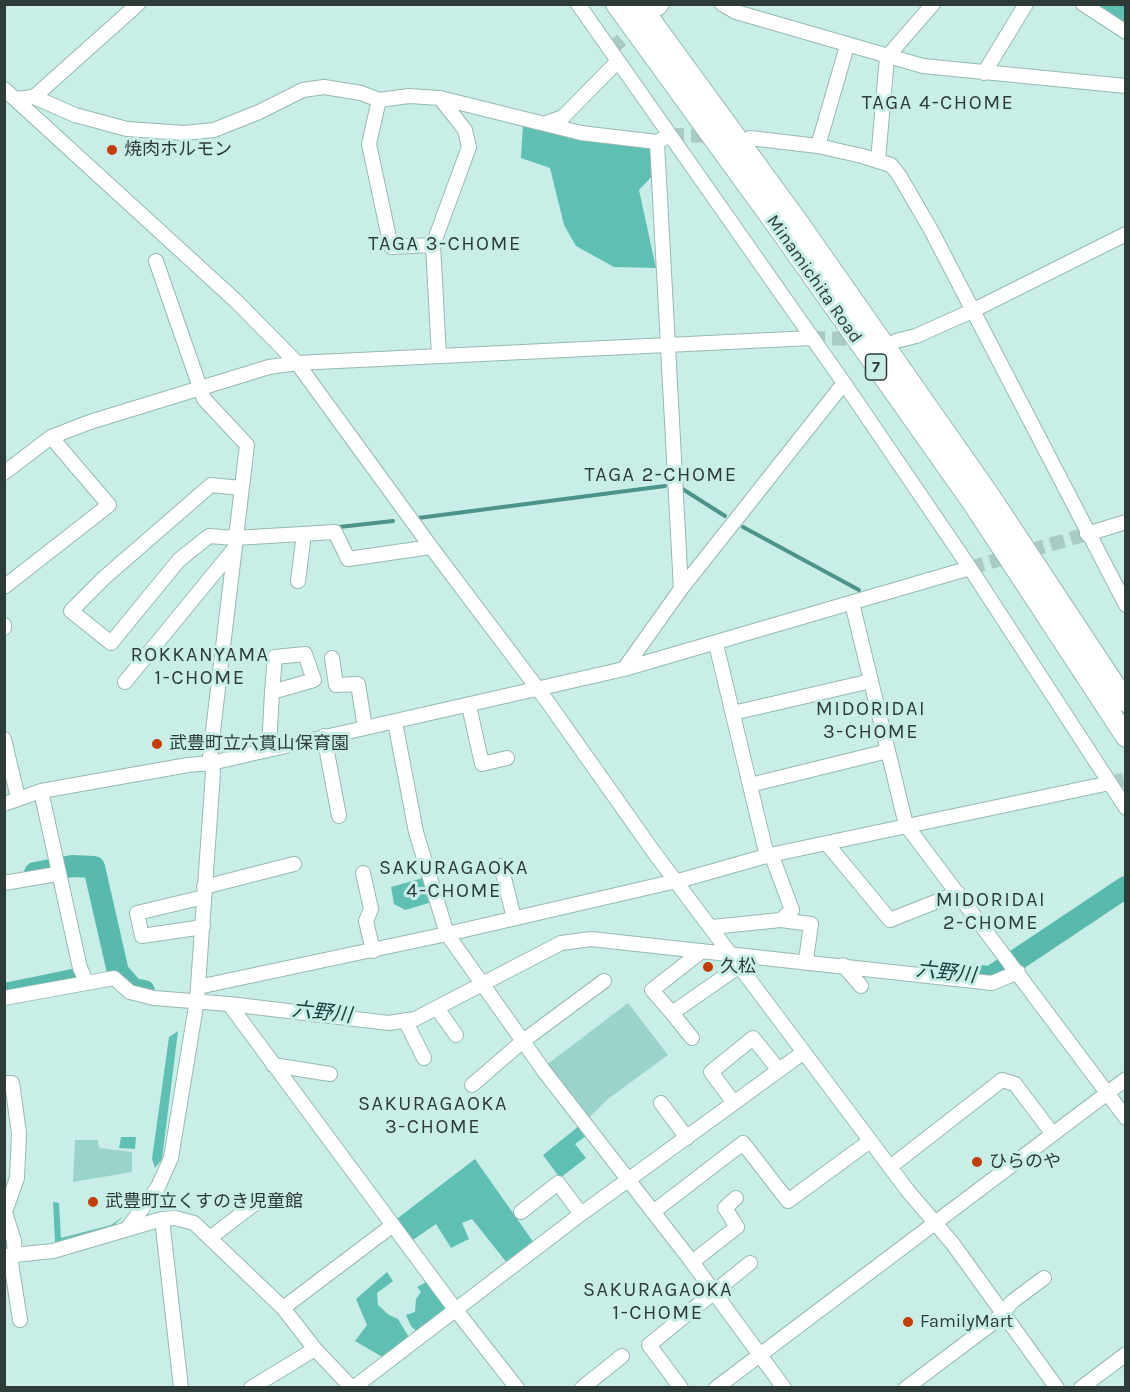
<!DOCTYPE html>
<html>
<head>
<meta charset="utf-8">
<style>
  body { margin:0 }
  #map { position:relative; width:1130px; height:1392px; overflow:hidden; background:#c9eee8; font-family:Karla,sans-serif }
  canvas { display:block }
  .frame { position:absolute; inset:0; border:6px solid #2d3b39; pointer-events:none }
</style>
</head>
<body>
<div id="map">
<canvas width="1130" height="1392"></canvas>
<div class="frame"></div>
</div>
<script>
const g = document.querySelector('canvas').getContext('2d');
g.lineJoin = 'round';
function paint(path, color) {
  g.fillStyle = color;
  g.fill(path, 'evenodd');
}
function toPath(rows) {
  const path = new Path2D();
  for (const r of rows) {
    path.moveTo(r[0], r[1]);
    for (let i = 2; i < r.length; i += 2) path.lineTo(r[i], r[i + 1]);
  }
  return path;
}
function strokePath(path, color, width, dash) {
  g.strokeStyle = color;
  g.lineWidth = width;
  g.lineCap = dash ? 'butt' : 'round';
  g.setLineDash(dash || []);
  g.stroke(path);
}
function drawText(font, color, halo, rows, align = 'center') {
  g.font = font + ' Karla,"Noto Sans JP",sans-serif';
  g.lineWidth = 6;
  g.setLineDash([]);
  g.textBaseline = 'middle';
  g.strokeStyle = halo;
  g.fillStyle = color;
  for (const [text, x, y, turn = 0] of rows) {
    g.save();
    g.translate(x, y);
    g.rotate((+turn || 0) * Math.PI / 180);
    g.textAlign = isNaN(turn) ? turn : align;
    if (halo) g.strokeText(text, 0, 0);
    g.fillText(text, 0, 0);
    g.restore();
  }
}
paint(toPath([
  [628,1003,668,1055,608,1099,586,1121,545,1066],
  [75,1140,98,1140,99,1148,132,1152,132,1172,73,1182]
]), '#99d3ca');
paint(toPath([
  [1096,5,1125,5,1125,24],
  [523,125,588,141,650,147,655,173,639,190,656,268,614,267,576,246,564,225,550,168,521,158],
  [423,878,429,903,405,910,394,904,391,887],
  [178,1031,162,1159,155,1168,152,1159,169,1037],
  [579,1126,586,1136,575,1144,586,1158,560,1178,543,1155],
  [121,1137,136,1137,135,1149,119,1148],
  [475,1159,534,1243,507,1263,472,1219,462,1223,469,1239,451,1248,436,1224,410,1242,394,1221],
  [53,1202,59,1203,61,1238,111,1225,124,1216,112,1227,55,1242],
  [387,1272,393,1281,377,1293,378,1305,389,1315,398,1319,410,1339,384,1358,355,1341,367,1325,356,1299],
  [430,1280,449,1308,419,1334,411,1326,406,1315,415,1312,416,1299,421,1292,417,1287]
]), '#5ec0b3');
strokePath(toPath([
  [681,488,725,516],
  [418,518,665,486],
  [339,527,393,521],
  [743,527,859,590]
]), '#4a948a', 4);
strokePath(toPath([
  [4,990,72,976]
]), '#57baad', 14);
strokePath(toPath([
  [35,873,72,866,94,867,118,972,133,989,144,991],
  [969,975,991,977,1126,887]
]), '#57baad', 22);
strokePath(toPath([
  [611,49,639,25],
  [670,135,718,136],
  [811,338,861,339],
  [970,568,1087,534],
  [1110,783,1126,779]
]), '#aacac5', 14, [14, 7]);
const minor = toPath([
  [578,4,844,383,970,568,1126,808],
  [722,4,736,12,923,66,1126,86],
  [1083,4,1126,32],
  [659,8,662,4],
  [984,73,1026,4],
  [4,89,236,301,297,363,431,547,547,701,653,851,908,1191,953,1244,1057,1388],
  [34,97,138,4],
  [15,99,34,97,75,115,127,129,184,133,214,130,259,112,303,90,324,87,361,93,379,100,409,96,440,98,581,133,657,142,670,135],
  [379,100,369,144,391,247,433,245],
  [546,123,563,117,618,61],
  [750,138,818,146,862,156,891,165,899,175,931,230,1126,605],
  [657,142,681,589],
  [818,146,847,46],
  [878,161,887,57,933,4],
  [896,341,916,336,972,311,1126,234],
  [439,356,433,245,469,147,465,130,440,98],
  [4,473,51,437,90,422,269,367,297,363,811,338],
  [241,488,211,485,105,577,71,611,111,643,179,560,209,536,235,538,335,532,348,559,431,547],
  [1087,534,1126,522],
  [298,581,304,534],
  [4,587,109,505,51,437],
  [852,603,906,825,1126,1118],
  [4,625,4,628],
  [332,658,336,685,358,684,365,728],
  [624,669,681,589,844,383],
  [125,682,234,549],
  [469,706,482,764,507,758],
  [733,713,871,681],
  [324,736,339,816],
  [4,739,18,798],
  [269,748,272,692,275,657,305,654,314,680,272,692],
  [750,785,888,751],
  [41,791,80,968,87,983],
  [4,804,41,791,188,765,211,763,624,669,970,568],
  [828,845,890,920,958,893],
  [501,866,514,918],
  [363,873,371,909,366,921,373,951],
  [4,883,57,874],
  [204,887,294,864],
  [781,920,811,924,806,960],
  [203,927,142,936,137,913,204,897],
  [712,927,781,920,792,910,773,859,765,848,716,644],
  [702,951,652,990,672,1013,741,965],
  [843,965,861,986],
  [198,987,447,934,416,832,395,722],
  [4,998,114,978,130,992,154,998,229,1004,389,1023,415,1019,561,943,591,939,992,983,1018,972],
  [229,1004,455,1309,517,1388],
  [437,1008,456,1035],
  [672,1013,692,1038],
  [405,1020,424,1058],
  [273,1065,330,1074],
  [4,1083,12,1083,19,1133,17,1178,5,1212,14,1241,15,1255],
  [472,1085,523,1041,604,981],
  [661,1103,687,1138],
  [734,1103,711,1072,753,1038,778,1069],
  [890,1167,1002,1080,1015,1084,1052,1133],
  [521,1212,558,1183,581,1214],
  [653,1212,743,1143,788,1201,870,1141],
  [162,1219,181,1388],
  [127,1229,158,1187,171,1158,197,1000,213,773,210,756,247,445,204,399,156,261],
  [211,1237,253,1205],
  [4,1256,53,1251,162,1219,175,1218,194,1223,283,1308,315,1349,352,1388],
  [10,1256,20,1320],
  [692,1262,737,1227,725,1208,736,1198],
  [283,1308,393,1225],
  [251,1388,315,1349],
  [353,1388,581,1214,804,1052],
  [582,1388,622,1356],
  [681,1388,649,1345,750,1263],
  [716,1388,1126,1079],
  [784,1388,692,1262,544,1071,447,934,685,879,770,855,1110,783],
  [906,1388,994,1322,1013,1301,1044,1278],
  [1081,1388,1126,1354]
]);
const highway = toPath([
  [616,4,783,234,974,505,1126,737],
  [639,4,798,222,990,496,1126,702]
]);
strokePath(minor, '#96b9b3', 16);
strokePath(highway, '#96b9b3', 22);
strokePath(minor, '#fff', 14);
strokePath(highway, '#fff', 20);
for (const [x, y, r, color] of [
  [112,150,6,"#c43d03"],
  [157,744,6,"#c43d03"],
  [708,967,6,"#c43d03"],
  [977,1162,6,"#c43d03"],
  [93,1202,6,"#c43d03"],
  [908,1322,6,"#c43d03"]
]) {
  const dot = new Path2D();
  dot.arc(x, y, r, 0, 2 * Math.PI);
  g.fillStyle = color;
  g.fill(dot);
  strokePath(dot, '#c9eee8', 2);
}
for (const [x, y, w] of [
  [876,367,21]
]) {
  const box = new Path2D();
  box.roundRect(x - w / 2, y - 13, w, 26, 4.5);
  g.fillStyle = '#c9eee8';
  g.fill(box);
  strokePath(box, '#2d3b39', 1.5);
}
drawText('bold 16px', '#2d3b39', null, [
  ["7",876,367]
]);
drawText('18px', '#2d3b39', '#c9eee8', [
  ["焼肉ホルモン",124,150],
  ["武豊町立六貫山保育園",169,744],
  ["久松",720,967],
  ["ひらのや",989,1162],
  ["武豊町立くすのき児童館",105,1202],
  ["FamilyMart",920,1322]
], 'left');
drawText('18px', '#2d3b39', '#c9eee8', [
  ["Minamichita Road",814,279,55]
]);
g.letterSpacing = '1.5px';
drawText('20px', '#2d3b39', '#c9eee8', [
  ["TAGA 4-CHOME",938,103],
  ["TAGA 3-CHOME",445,244],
  ["TAGA 2-CHOME",661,475],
  ["ROKKANYAMA",200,655],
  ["1-CHOME",200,678],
  ["MIDORIDAI",871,709],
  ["3-CHOME",871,732],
  ["SAKURAGAOKA",454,868],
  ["4-CHOME",454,891],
  ["MIDORIDAI",991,900],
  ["2-CHOME",991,923],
  ["SAKURAGAOKA",433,1104],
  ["3-CHOME",433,1127],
  ["SAKURAGAOKA",658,1290],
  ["1-CHOME",658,1313]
]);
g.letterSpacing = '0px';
drawText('italic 20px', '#16433d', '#c9eee8', [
  ["六野川",946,973,6],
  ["六野川",322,1013,6]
]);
</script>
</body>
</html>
